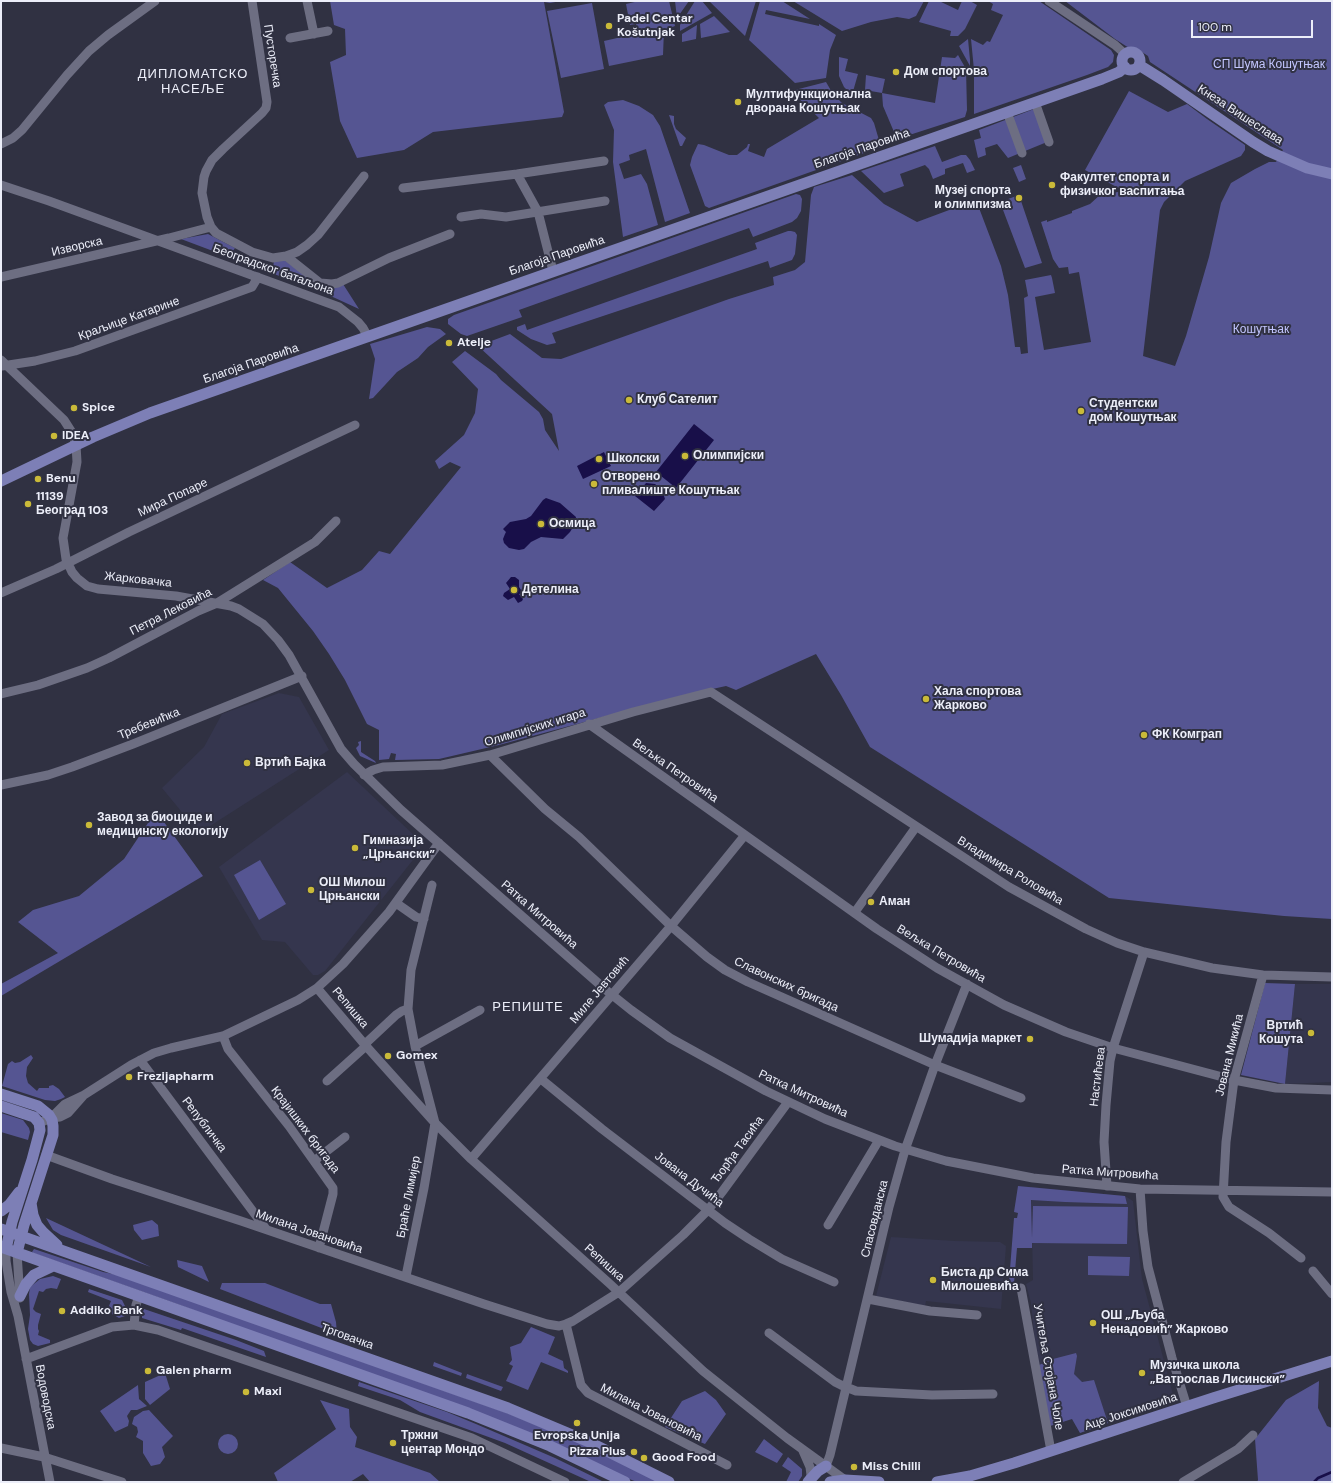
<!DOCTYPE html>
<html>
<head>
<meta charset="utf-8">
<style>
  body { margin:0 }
  #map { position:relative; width:1333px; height:1483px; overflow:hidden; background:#303142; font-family:"DM Sans",sans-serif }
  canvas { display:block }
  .frame { position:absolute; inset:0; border:2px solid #eceef9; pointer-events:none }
  .scale { position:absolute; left:1191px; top:20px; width:122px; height:18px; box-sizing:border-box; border:2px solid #eceef9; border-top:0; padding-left:5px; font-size:12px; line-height:14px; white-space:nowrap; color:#eceef9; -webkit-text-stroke:3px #303142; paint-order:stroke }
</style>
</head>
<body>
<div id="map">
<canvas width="1333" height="1483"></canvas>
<div class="frame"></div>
<div class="scale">100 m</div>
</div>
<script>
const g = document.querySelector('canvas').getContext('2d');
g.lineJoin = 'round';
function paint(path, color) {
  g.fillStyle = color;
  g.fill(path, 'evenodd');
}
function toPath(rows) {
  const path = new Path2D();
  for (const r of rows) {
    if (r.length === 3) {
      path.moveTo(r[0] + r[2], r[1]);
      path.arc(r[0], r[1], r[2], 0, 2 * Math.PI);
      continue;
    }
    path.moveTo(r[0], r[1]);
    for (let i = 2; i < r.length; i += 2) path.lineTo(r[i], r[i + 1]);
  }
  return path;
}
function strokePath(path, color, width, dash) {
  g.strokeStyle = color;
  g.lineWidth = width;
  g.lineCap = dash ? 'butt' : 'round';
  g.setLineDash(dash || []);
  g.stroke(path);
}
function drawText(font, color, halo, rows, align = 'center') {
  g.font = font + ' "DM Sans",sans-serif';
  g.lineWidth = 4;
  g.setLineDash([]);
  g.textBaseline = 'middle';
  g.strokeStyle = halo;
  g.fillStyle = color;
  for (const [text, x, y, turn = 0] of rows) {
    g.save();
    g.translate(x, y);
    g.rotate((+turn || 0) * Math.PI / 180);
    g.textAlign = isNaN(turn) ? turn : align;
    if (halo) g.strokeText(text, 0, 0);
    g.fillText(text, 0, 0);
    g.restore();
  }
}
paint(toPath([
  [279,693,299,697,329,750,199,833,162,788,204,747,222,714],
  [347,772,417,838,420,844,420,851,325,971,318,975,313,975,285,942,262,940,219,867],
  [1295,984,1332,984,1332,1082,1285,1084],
  [1031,1187,1125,1196,1133,1201,1142,1279,1175,1402,1080,1433,1072,1419,1050,1426,1035,1343,1031,1303,1026,1284,1033,1280],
  [891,1237,955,1241,1000,1242,1006,1246,1001,1309,926,1301,925,1306,876,1296]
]), '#35364e');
paint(toPath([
  [330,1,561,1,550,3,544,2,564,112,562,117,433,132,404,150,357,158,340,121,330,62,346,55,345,29,334,25],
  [639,1,669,1,675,26,664,30,663,55,609,66,604,41,639,33,636,24,630,25,626,4],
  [675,1,689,1,677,18],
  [695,1,702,1,712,13,680,31,680,25],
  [709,1,756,1,745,36],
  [760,1,782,1,810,19,766,10,765,14,819,26,819,24,836,35,830,50,826,78,795,83,749,40],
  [793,1,924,1,916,16,909,19,897,17,871,22,842,31],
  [929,1,939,1,958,10,962,1,970,1,977,5,965,29,958,36,950,36,951,31,919,22],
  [988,1,1039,1,1111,50,1114,55,1113,62,1108,67,1087,75,974,114,974,70,971,39,983,45,987,41,990,42,1003,15,991,10,993,4],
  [1065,1,1332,1,1332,919,1284,916,1109,898,870,747,841,695,816,654,736,690,726,686,681,696,499,745,439,759,395,760,396,754,391,753,389,759,379,760,379,730,367,724,345,680,329,654,313,631,278,588,263,580,290,562,327,588,362,570,379,551,390,554,461,467,450,462,439,469,435,461,464,435,475,413,478,389,452,362,465,351,496,374,501,380,539,412,543,419,545,430,559,451,552,414,478,346,510,334,542,358,561,359,729,299,774,285,773,277,795,270,805,262,811,195,814,187,852,175,884,204,917,222,976,200,1001,266,1008,295,1015,347,1020,347,1021,354,1028,353,1024,298,1028,296,1025,280,1051,275,1052,278,1055,293,1035,297,1044,350,1091,342,1079,272,1069,274,1068,267,1059,268,1053,259,1041,222,1047,220,1047,222,1072,213,1072,211,1090,204,1100,195,1124,191,1085,170,1129,91,1168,112,1187,104,1207,119,1245,145,1245,150,1241,156,1185,181,1164,202,1160,210,1143,356,1175,366,1186,336,1209,257,1221,203,1231,183,1255,169,1269,162,1276,162,1283,150,1150,62,1148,56,1136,48,1129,48,1115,39],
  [592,3,604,69,561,78,547,11],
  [714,16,730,32,701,38,700,24],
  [697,25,696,39,682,42,682,34],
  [968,39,970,60,970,66,959,46],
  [958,55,966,69,967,110,965,117,897,139,883,106,882,93,865,90,866,75,885,79,882,93,935,103,942,57,955,58],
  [839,57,848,59,845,71,858,74,852,95,844,87,839,76],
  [826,82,833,94,842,103,871,118,874,123,881,147,709,208,705,206,690,165,692,157,698,144,704,145,729,155,737,155,747,147,748,144,750,144,748,151,764,157,767,149,819,118,791,91],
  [623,100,639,106,653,115,660,126,690,213,665,222,646,149,629,155,630,160,619,164,624,179,641,174,647,184,658,225,623,237,613,162,614,130,604,105,608,102],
  [1034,109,1047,142,1008,158,997,144,985,148,986,155,978,158,974,140,981,138,979,130],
  [669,115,674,116,674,124,676,129,686,138,682,146,680,146],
  [935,146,942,162,961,155,966,155,970,160,975,170,967,173,963,163,945,169,945,174,933,179,929,169,925,165,900,174,904,186,884,193,861,171],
  [1021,165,1026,179,1019,182,1013,168],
  [796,194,800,195,802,199,801,211,797,218,792,222,753,237,749,228,519,310,522,317,467,336,461,334,448,324,448,319,454,315],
  [1019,195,1042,263,1025,268,1000,202],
  [788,231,791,231,795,232,797,235,795,254,792,260,770,268,768,261,552,333,556,343,547,345,531,339,517,330,517,327,525,324,527,330,757,249,755,243],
  [208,234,235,248,231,254,259,265,273,267,274,261,284,260,320,285,343,284,359,309,322,292,181,239],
  [427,327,440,329,446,334,428,347,418,358,397,372,373,398,369,399,375,359,370,344],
  [361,741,361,752,375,761,376,763,360,756,356,748,359,745,358,742],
  [156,811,203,876,1,996,1,984,58,953,18,922,33,910,79,896,124,859],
  [260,860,286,904,259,920,234,875],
  [1265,983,1295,984,1285,1084,1241,1075],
  [31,1055,33,1058,27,1067,26,1076,28,1083,37,1091,39,1088,49,1088,49,1086,53,1085,59,1089,65,1097,61,1099,55,1101,45,1100,2,1086,8,1064,12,1061,15,1063,20,1062],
  [1,1113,23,1120,29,1128,30,1132,28,1140,1,1132],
  [1018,1186,1125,1196,1127,1204,1065,1202,1031,1200,1032,1238,1033,1206,1128,1207,1127,1244,1032,1243,1032,1248,1017,1248,1014,1283,1009,1282,1014,1218,1017,1218,1018,1213,1014,1212],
  [46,1218,151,1267,61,1235,53,1230],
  [152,1220,158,1225,159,1236,142,1240,134,1230,133,1225],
  [34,1249,103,1272,118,1275,510,1414,582,1444,660,1482,637,1482,180,1305,33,1253,32,1252],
  [1088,1256,1130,1257,1129,1276,1088,1275],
  [177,1260,202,1266,209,1282,178,1267],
  [53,1276,61,1279,57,1289,51,1288,46,1289,43,1292,39,1291,33,1309,36,1312,41,1314,38,1325,38,1329,39,1331,38,1335,50,1340,50,1343,38,1346,33,1344,30,1340,28,1329,30,1315,29,1294,30,1287,40,1279],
  [222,1283,265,1283,320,1304,331,1304,336,1322,337,1334,220,1289],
  [89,1289,122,1300,127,1310,125,1316,119,1318,112,1314,111,1308,109,1306,111,1301,88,1292],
  [144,1309,236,1340,264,1351,266,1357,182,1328,181,1330,142,1318,142,1314],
  [531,1327,555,1337,548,1354,563,1361,564,1368,568,1371,568,1373,541,1362,528,1390,506,1381,513,1366,509,1364,512,1360,510,1347,521,1343],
  [1076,1353,1077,1356,1074,1374,1082,1382,1094,1380,1108,1423,1080,1433,1072,1419,1050,1426,1039,1365,1053,1359],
  [434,1362,462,1373,461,1376,433,1366],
  [165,1373,170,1389,150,1405,145,1399,145,1382],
  [467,1374,503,1387,501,1391,466,1378],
  [1319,1381,1318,1408,1327,1426,1332,1428,1332,1482,1257,1482,1258,1480,1255,1439,1286,1400],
  [359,1382,447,1412,476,1424,555,1458,604,1482,591,1482,505,1443,420,1412,400,1400,358,1386],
  [138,1385,139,1399,147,1406,137,1410,131,1410,127,1416,129,1421,128,1426,115,1432,100,1411],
  [705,1391,716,1400,726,1414,705,1444,665,1427,682,1401],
  [320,1400,349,1409,350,1427,357,1437,355,1447,430,1473,440,1482,370,1482,363,1474,350,1482,278,1482,274,1473,336,1429],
  [149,1410,173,1436,162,1447,165,1457,160,1464,151,1466,143,1453,143,1441,136,1437,138,1432,137,1427,132,1424,134,1417,143,1411],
  [228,1444,10],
  [764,1439,783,1454,777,1463,755,1452],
  [788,1457,802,1469,802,1476,798,1482,786,1482,791,1472,782,1466]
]), '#555592');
paint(toPath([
  [694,424,714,440,676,488,656,472],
  [604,452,611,466,583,479,577,466],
  [646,483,655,484,662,490,665,499,654,511,635,496],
  [546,498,560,503,576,517,575,524,570,532,563,539,541,537,531,542,524,549,519,550,509,548,504,543,503,539,505,534,506,532,503,529,510,522,526,519,531,516,543,500],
  [511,577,515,577,519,580,519,587,521,590,527,589,530,586,532,589,527,592,519,594,523,599,522,601,518,603,514,597,508,600,503,596,504,593,510,589,506,583]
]), '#180f49');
strokePath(toPath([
  [1314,1482,1318,1478,1332,1472]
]), '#180f49', 2.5);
strokePath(toPath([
  [252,1,267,102,266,108,262,113,223,149,212,160,206,171,204,177,202,193,207,217,211,227,216,233,252,252,273,258,286,256,297,252,307,245,318,235,364,176],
  [307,1,314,34],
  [1049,1,1115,45,1125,54],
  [290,38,328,31],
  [1035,102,1049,142],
  [1007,112,1022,153],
  [1,144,13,138,22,130,67,75,89,51,108,35,155,1],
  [517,174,538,212,553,271],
  [1,185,49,201,339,307,358,322,363,328,368,337],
  [403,188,517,174,604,161],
  [461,217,481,214,506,217,605,201],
  [286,256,320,283,332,284,338,283,389,258,450,234],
  [1,277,169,238,211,227],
  [1,360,64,420,71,431,76,445,77,462,63,538,66,559,72,572,77,578,87,586,98,589,176,596,231,606,239,609,263,624,278,640,289,655,341,749,354,764,401,810,606,990,631,1010,670,1038,766,1091,825,1119,895,1146,946,1161,1033,1178,1140,1189,1332,1192],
  [2,366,35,361,75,351,252,287,258,277],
  [1,593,56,569,129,532,355,425],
  [1,694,38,685,87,668,109,658,198,611,217,603,315,542,336,521],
  [589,724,877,929,937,968,1004,1005,1066,1032,1113,1048,1234,1080,1276,1088,1332,1090],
  [490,755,545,809,579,837,671,926,707,957,725,970,748,982,935,1065,1021,1098],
  [364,775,373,770,383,767,442,765,490,755,633,712,711,692,1009,887,1086,929,1117,943,1144,952,1212,968,1263,975,1332,977],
  [1,785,48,775,72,767,133,744,302,676],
  [396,903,416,917,424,919],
  [855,912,916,827],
  [1263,975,1234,1080,1226,1142,1223,1197,1229,1207,1269,1233,1301,1258],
  [317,988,366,1046,435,1123,471,1159,610,1284,703,1371,787,1438,845,1480],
  [223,1036,228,1049,289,1126,333,1188,333,1194,319,1248],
  [365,1044,396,1015,402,1011,408,1009],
  [415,1046,480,1010],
  [140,1060,266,1229],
  [541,1079,602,1129,725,1223,749,1239,782,1259,834,1282],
  [327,1081,366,1046],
  [51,1118,65,1104,84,1095,131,1065,154,1053,171,1048,223,1036,298,1000,317,988,343,964,389,912,439,843],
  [39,1123,51,1118,60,1117,68,1113,83,1096],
  [46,1155,112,1179,241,1221,484,1304,547,1324,559,1326,566,1324,573,1321,619,1292,683,1235,708,1210,722,1192,788,1102],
  [471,1159,671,926,745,835],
  [314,1161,345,1137],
  [1107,1186,1104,1142,1106,1105,1110,1061,1113,1048,1144,952],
  [1140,1189,1143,1231,1148,1267,1172,1358,1187,1407],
  [828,1225,879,1140],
  [6,1249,6,1261,11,1292,18,1316,50,1482],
  [17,1253,20,1298],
  [1313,1271,1332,1294],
  [406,1276,424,1188,435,1123,415,1046,408,1009,411,970,432,885],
  [1021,1288,1051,1451],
  [868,1299,930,1311,977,1315],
  [566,1324,581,1385,588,1393,727,1465],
  [134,1325,136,1305,139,1296],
  [769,1333,835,1382,841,1385,856,1391,932,1395,993,1394],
  [26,1359,112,1327,134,1325,158,1330,472,1438,565,1482],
  [1,1448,44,1457,122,1482],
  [803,1451,810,1467,811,1475,809,1481],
  [826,1466,830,1455,889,1207,905,1150,935,1065,967,984],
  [1183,1482,1238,1449,1253,1435]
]), '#6d6e82', 9);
strokePath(toPath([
  [1131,61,9],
  [1139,65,1163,80,1253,142,1268,151,1307,168,1332,174],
  [1,481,93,437,150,413,1102,79,1119,72,1125,67],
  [1,1094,38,1106,49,1115,52,1120,53,1126,53,1135,24,1225,17,1253],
  [1,1106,34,1117,39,1123,40,1130,32,1160,12,1222,6,1249],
  [31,1203,33,1215,37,1225,43,1232,57,1245],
  [1,1211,9,1205,19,1192],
  [1,1229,508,1408,589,1442,669,1482],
  [1,1247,468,1413,550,1446,625,1482],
  [20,1296,26,1284,34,1275,53,1266],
  [808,1482,818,1471,826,1466],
  [830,1482,845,1480,879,1482],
  [937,1482,970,1476,1014,1463,1213,1398,1332,1361]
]), '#7d7fb6', 11);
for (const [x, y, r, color] of [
  [609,26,4,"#caba39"],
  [896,72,4,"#caba39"],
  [738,102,4,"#caba39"],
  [1052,185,4,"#caba39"],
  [1019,198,4,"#caba39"],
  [449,343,4,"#caba39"],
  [629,400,4,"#caba39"],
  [74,408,4,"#caba39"],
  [1081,411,4,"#caba39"],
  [54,436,4,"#caba39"],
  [685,456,4,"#caba39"],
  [599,459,4,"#caba39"],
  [38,479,4,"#caba39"],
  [594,484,4,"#caba39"],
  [28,504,4,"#caba39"],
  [541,524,4,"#caba39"],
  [514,590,4,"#caba39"],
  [926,699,4,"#caba39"],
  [1144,735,4,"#caba39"],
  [247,763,4,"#caba39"],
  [89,825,4,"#caba39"],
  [355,848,4,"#caba39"],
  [311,890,4,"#caba39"],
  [871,902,4,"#caba39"],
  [1311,1033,4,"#caba39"],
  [1030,1039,4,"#caba39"],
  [388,1056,4,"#caba39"],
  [129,1077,4,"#caba39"],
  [933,1280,4,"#caba39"],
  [62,1311,4,"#caba39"],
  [1093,1323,4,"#caba39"],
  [148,1371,4,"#caba39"],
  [1142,1373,4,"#caba39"],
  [246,1392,4,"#caba39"],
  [577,1423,4,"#caba39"],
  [393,1443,4,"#caba39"],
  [634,1452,4,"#caba39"],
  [644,1458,4,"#caba39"],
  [854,1467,4,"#caba39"]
]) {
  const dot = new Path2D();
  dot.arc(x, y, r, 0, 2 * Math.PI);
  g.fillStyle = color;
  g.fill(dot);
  strokePath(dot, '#303142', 1.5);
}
drawText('bold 12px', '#eceef9', '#303142', [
  ["Padel Centar",617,19],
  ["Košutnjak",617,33],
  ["Дом спортова",904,72],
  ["Мултифункционална",746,95],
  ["дворана Кошутњак",746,109],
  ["Факултет спорта и",1060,178],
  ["физичког васпитања",1060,192],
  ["Музеј спорта",1011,191,"right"],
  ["и олимпизма",1011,205,"right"],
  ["Atelje",457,343],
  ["Клуб Сателит",637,400],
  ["Студентски",1089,404],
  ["дом Кошутњак",1089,418],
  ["Spice",82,408],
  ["IDEA",62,436],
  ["Олимпијски",693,456],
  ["Школски",607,459],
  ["Отворено",602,477],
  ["пливалиште Кошутњак",602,491],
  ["Benu",46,479],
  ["11139",36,497],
  ["Београд 103",36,511],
  ["Осмица",549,524],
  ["Детелина",522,590],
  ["Хала спортова",934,692],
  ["Жарково",934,706],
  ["ФК Комграп",1152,735],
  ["Вртић Бајка",255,763],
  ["Завод за биоциде и",97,818],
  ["медицинску екологију",97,832],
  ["Гимназија",363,841],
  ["„Црњански”",363,855],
  ["ОШ Милош",319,883],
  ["Црњански",319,897],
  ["Аман",879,902],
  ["Вртић",1303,1026,"right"],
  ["Кошута",1303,1040,"right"],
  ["Шумадија маркет",1022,1039,"right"],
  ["Gomex",396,1056],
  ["Frezijapharm",137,1077],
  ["Биста др Сима",941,1273],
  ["Милошевића",941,1287],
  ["Addiko Bank",70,1311],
  ["ОШ „Љуба",1101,1316],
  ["Ненадовић” Жарково",1101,1330],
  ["Музичка школа",1150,1366],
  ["„Ватрослав Лисински”",1150,1380],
  ["Galen pharm",156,1371],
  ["Maxi",254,1392],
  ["Тржни",401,1436],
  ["центар Мондо",401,1450],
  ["Evropska Unija",577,1436,"center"],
  ["Pizza Plus",626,1452,"right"],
  ["Good Food",652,1458],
  ["Miss Chilli",862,1467]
], 'left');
drawText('12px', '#eceef9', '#303142', [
  ["Пусторечка",272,56,81],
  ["Кнеза Вишеслава",1240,115,33],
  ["Благоја Паровића",862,149,-19],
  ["Изворска",77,247,-13],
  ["Благоја Паровића",557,256,-19],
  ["Београдског батаљона",273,270,20],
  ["Краљице Катарине",129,319,-20],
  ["Благоја Паровића",251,364,-19],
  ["Мира Попаре",173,498,-25],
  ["Жарковачка",138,580,6],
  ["Петра Лековића",171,612,-27],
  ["Требевићка",149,724,-22],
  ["Олимпијских игара",535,728,-17],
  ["Вељка Петровића",675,771,35],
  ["Владимира Роловића",1010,871,31],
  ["Ратка Митровића",539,915,41],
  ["Вељка Петровића",941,954,31],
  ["Славонских бригада",786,985,25],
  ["Миле Јевтовић",600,990,-50],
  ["Репишка",350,1008,50],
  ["Јована Микића",1230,1055,-76],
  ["Настићева",1098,1077,-83],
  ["Ратка Митровића",803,1094,25],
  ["Републичка",204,1125,53],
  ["Крајишких бригада",305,1130,53],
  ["Ђорђа Тасића",738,1150,-54],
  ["Ратка Митровића",1110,1173,4],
  ["Јована Дучића",689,1180,37],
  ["Браће Лимијер",409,1197,-79],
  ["Спасовданска",875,1219,-76],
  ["Милана Јовановића",309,1232,19],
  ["Репишка",604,1263,42],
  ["Трговачка",347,1337,20],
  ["Учитеља Стојана Чоле",1048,1367,80],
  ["Водоводска",45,1397,79],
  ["Аце Јоксимовића",1131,1412,-18],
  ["Милана Јовановића",651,1413,27]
]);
drawText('12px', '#c3c6ff', '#303142', [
  ["СП Шума Кошутњак",1269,65],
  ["Кошутњак",1261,330]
]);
g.letterSpacing = '1px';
drawText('13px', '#eceef9', '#303142', [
  ["ДИПЛОМАТСКО",193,75],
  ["НАСЕЉЕ",193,90],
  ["РЕПИШТЕ",528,1008]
]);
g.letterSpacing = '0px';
</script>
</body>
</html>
